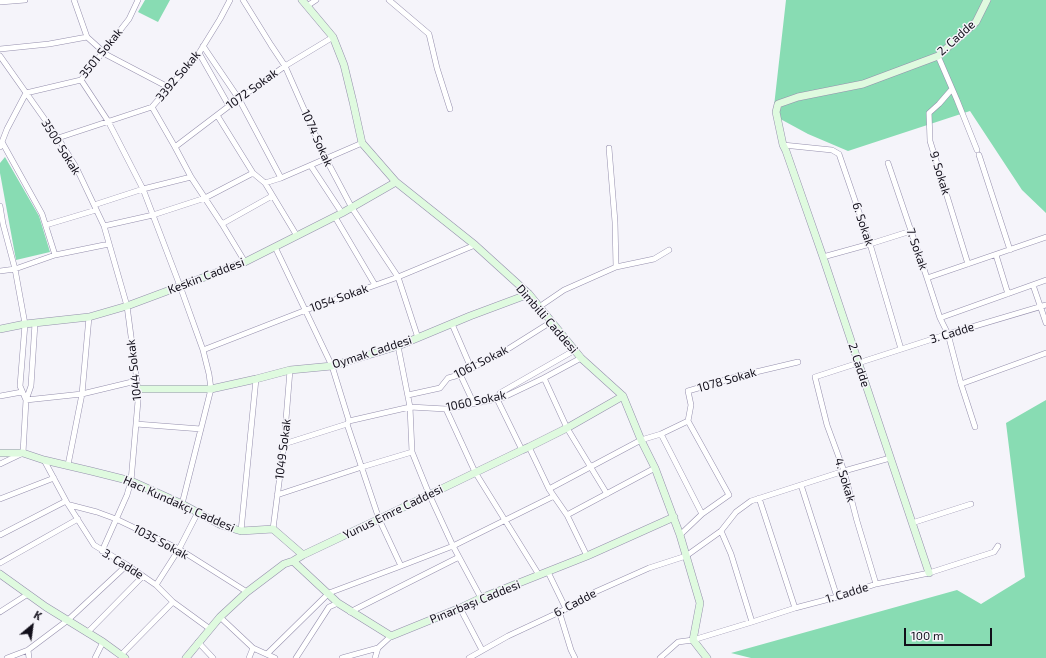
<!DOCTYPE html>
<html>
<head>
<meta charset="utf-8">
<style>
  body { margin:0 }
  #map { position:relative; width:1046px; height:658px; overflow:hidden; background:#f5f4fa; font-family:"Exo 2",sans-serif }
  canvas { display:block }
  .north { position:absolute; left:12px; top:606px; width:40px; height:40px; -webkit-text-stroke:3px #f5f4fa; paint-order:stroke; rotate:29deg; font-size:11px; font-weight:700; line-height:16px; text-align:center; color:#120f1a }
  .north::after { content:''; display:block; margin:auto; width:14px; height:18px; background:#120f1a; clip-path:polygon(50% 0,100% 100%,50% 72%,0 100%) }
  .scale { position:absolute; left:904px; top:628px; width:88px; height:18px; box-sizing:border-box; border:2px solid #120f1a; border-top:0; padding-left:5px; font-size:12px; line-height:14px; white-space:nowrap; color:#120f1a; -webkit-text-stroke:3px #f5f4fa; paint-order:stroke }
</style>
</head>
<body>
<div id="map">
<canvas width="1046" height="658"></canvas>
<div class="north">K</div>
<div class="scale">100 m</div>
</div>
<script>
const g = document.querySelector('canvas').getContext('2d');
g.lineJoin = 'round';
function paint(path, color) {
  g.fillStyle = color;
  g.fill(path, 'evenodd');
}
function toPath(rows) {
  const path = new Path2D();
  for (const r of rows) {
    path.moveTo(r[0], r[1]);
    for (let i = 2; i < r.length; i += 2) path.lineTo(r[i], r[i + 1]);
  }
  return path;
}
function strokePath(path, color, width, dash) {
  g.strokeStyle = color;
  g.lineWidth = width;
  g.lineCap = dash ? 'butt' : 'round';
  g.setLineDash(dash || []);
  g.stroke(path);
}
function drawText(font, color, halo, rows, align = 'center') {
  g.font = font + ' "Exo 2",sans-serif';
  g.lineWidth = 3;
  g.setLineDash([]);
  g.textBaseline = 'middle';
  g.strokeStyle = halo;
  g.fillStyle = color;
  for (const [text, x, y, turn = 0] of rows) {
    g.save();
    g.translate(x, y);
    g.rotate((+turn || 0) * Math.PI / 180);
    g.textAlign = isNaN(turn) ? turn : align;
    if (halo) g.strokeText(text, 0, 0);
    g.fillText(text, 0, 0);
    g.restore();
  }
}
paint(toPath([
  [145,0,170,0,158,22,138,12],
  [786,0,1046,0,1046,213,1022,190,970,111,848,151,808,134,773,115],
  [5,157,39,216,50,252,16,260,0,173,0,163],
  [1046,400,1046,658,751,658,731,653,957,590,981,604,1025,577,1006,423]
]), '#88dcb3');
const street = toPath([
  [74,0,87,37,107,55,168,87],
  [243,0,271,45,285,66,326,159,352,208,398,277,418,338],
  [389,0,429,34,437,68,450,109],
  [0,2,25,0],
  [307,6,316,0],
  [203,46,239,99,281,178],
  [0,49,49,44,87,37],
  [199,53,229,106],
  [0,56,58,138,76,167,104,226,127,306,138,389,138,401,131,481,127,495,102,551],
  [938,56,957,100,977,150],
  [81,80,108,121,143,189,180,286,203,350,209,374,211,389,182,504],
  [952,89,939,104,929,113,930,141,968,264],
  [26,93,81,80,129,19,138,0],
  [152,107,175,147,191,177,222,224,245,262],
  [217,115,253,173,265,183,297,236],
  [58,138,152,107,199,53,220,19,230,0],
  [2,142,42,214,55,255],
  [783,145,832,150,839,154,870,244,901,349],
  [0,147,7,129,26,93],
  [175,147,229,106,285,66,333,37],
  [609,148,615,222,616,267],
  [979,155,1010,250],
  [888,163,927,278,940,318,948,334,961,384,975,427],
  [311,166,342,213],
  [265,183,281,178,362,143],
  [94,205,143,189,191,177],
  [0,206,3,224,15,269,25,324,20,386,26,400,82,394,136,381],
  [335,217,375,285],
  [222,224,272,196],
  [46,225,96,210],
  [104,226,153,215,205,198,253,173],
  [275,247,332,366,349,421],
  [996,255,1008,294],
  [823,257,870,244,911,231],
  [0,271,15,269,55,255,109,244],
  [927,278,1046,237],
  [1033,285,1046,323],
  [539,307,564,290,616,267,654,259,669,250],
  [940,318,1046,280],
  [452,324,471,368],
  [398,346,410,407,412,452,429,494,453,546,481,598],
  [203,350,306,310,398,277,475,245],
  [460,374,474,404],
  [544,378,567,428,607,494],
  [961,384,1046,353],
  [408,395,440,388,448,378,459,375,508,349,551,322],
  [0,396,22,392],
  [446,409,475,472,539,575],
  [136,424,201,429],
  [347,424,379,519,401,566],
  [661,434,702,514],
  [284,444,347,424,349,421,410,407,446,409,502,398,544,378,581,358],
  [529,447,549,489,567,515,587,556],
  [522,450,497,399,500,393,575,350],
  [44,460,66,501,94,545,127,565,156,585,173,602,210,629],
  [0,464,23,453,26,400,31,386,35,323],
  [68,465,82,394,89,317],
  [801,485,837,597],
  [549,489,641,440,661,434,688,421,691,405,688,391,739,376,798,362],
  [277,495,362,467,412,452],
  [759,498,795,608],
  [0,499,54,478],
  [70,505,97,512,116,519,179,549,247,592],
  [567,515,655,468],
  [912,523,971,504],
  [273,529,284,444,290,370],
  [241,531,256,379],
  [721,531,731,554,752,622],
  [0,535,66,501],
  [680,535,702,514,729,495,688,421],
  [0,563,78,519],
  [548,572,566,609],
  [876,584,857,521,844,471,827,425,815,377,948,334,1046,305],
  [156,585,179,549,198,512],
  [460,608,482,650],
  [559,611,571,650,575,658],
  [0,612,28,594],
  [350,612,459,557],
  [220,617,253,648,275,658],
  [87,633,143,576],
  [198,642,213,658],
  [28,650,29,658],
  [267,654,329,593,401,566,453,546,554,496],
  [121,655,173,602],
  [7,658,28,650,68,620,127,565],
  [95,658,103,642],
  [249,658,253,648],
  [296,658,329,607,338,603],
  [342,658,378,648],
  [375,658,378,648,391,636],
  [469,658,508,636,566,609,595,592,649,568,686,556,721,531,736,512,751,501,844,471,890,458],
  [660,658,678,642,693,640,752,622,795,608,837,597,876,584,929,573,994,552,998,546]
]);
const secondary = toPath([
  [302,0,333,37,344,65,353,102,362,143,396,182,475,245,529,294,581,358,623,396,641,440,655,468,680,535,700,603,693,640,707,658],
  [0,329,25,324,89,317,127,306,245,262,342,213,396,182],
  [138,389,211,389,256,379,290,370,332,366,398,346,470,316,529,294],
  [0,453,23,453,44,460,91,471,131,481,182,504,221,525,241,531,273,529,303,555],
  [293,561,338,603,391,636,460,608,481,598,539,575,587,556,674,517],
  [929,573,823,257,786,151,783,145,776,112,778,104,798,97,863,84,938,56,976,22,987,0],
  [0,574,46,607,103,642,125,658],
  [186,658,220,617,247,592,284,564,293,561,303,555,379,519,522,450,529,447,567,428,623,396]
]);
strokePath(street, '#958fad', 6);
strokePath(secondary, '#958fad', 8);
strokePath(street, '#fff', 5);
strokePath(secondary, '#dffadf', 7);
drawText('12px', '#120f1a', '#f5f4fa', [
  ["2. Cadde",956,38,-42],
  ["3501 Sokak",101,53,-51],
  ["3392 Sokak",178,76,-50],
  ["1072 Sokak",252,89,-36],
  ["1074 Sokak",317,138,66],
  ["3500 Sokak",61,147,58],
  ["9. Sokak",940,173,73],
  ["6. Sokak",863,224,72],
  ["7. Sokak",917,249,71],
  ["Keskin Caddesi",206,276,-21],
  ["1054 Sokak",339,298,-20],
  ["Dimbilli Caddesi",547,319,49],
  ["3. Cadde",952,333,-17],
  ["Oymak Caddesi",372,352,-18],
  ["1061 Sokak",481,362,-27],
  ["2. Cadde",859,365,72],
  ["1044 Sokak",134,370,-96],
  ["1078 Sokak",727,380,-16],
  ["1060 Sokak",476,401,-12],
  ["1049 Sokak",283,449,-83],
  ["4. Sokak",845,480,73],
  ["Hacı Kundakçı Caddesi",179,504,24],
  ["Yunus Emre Caddesi",393,512,-26],
  ["1035 Sokak",161,542,28],
  ["3. Cadde",123,564,32],
  ["1. Cadde",847,593,-17],
  ["Pınarbaşı Caddesi",475,602,-22],
  ["6. Cadde",575,603,-28]
]);
</script>
</body>
</html>
